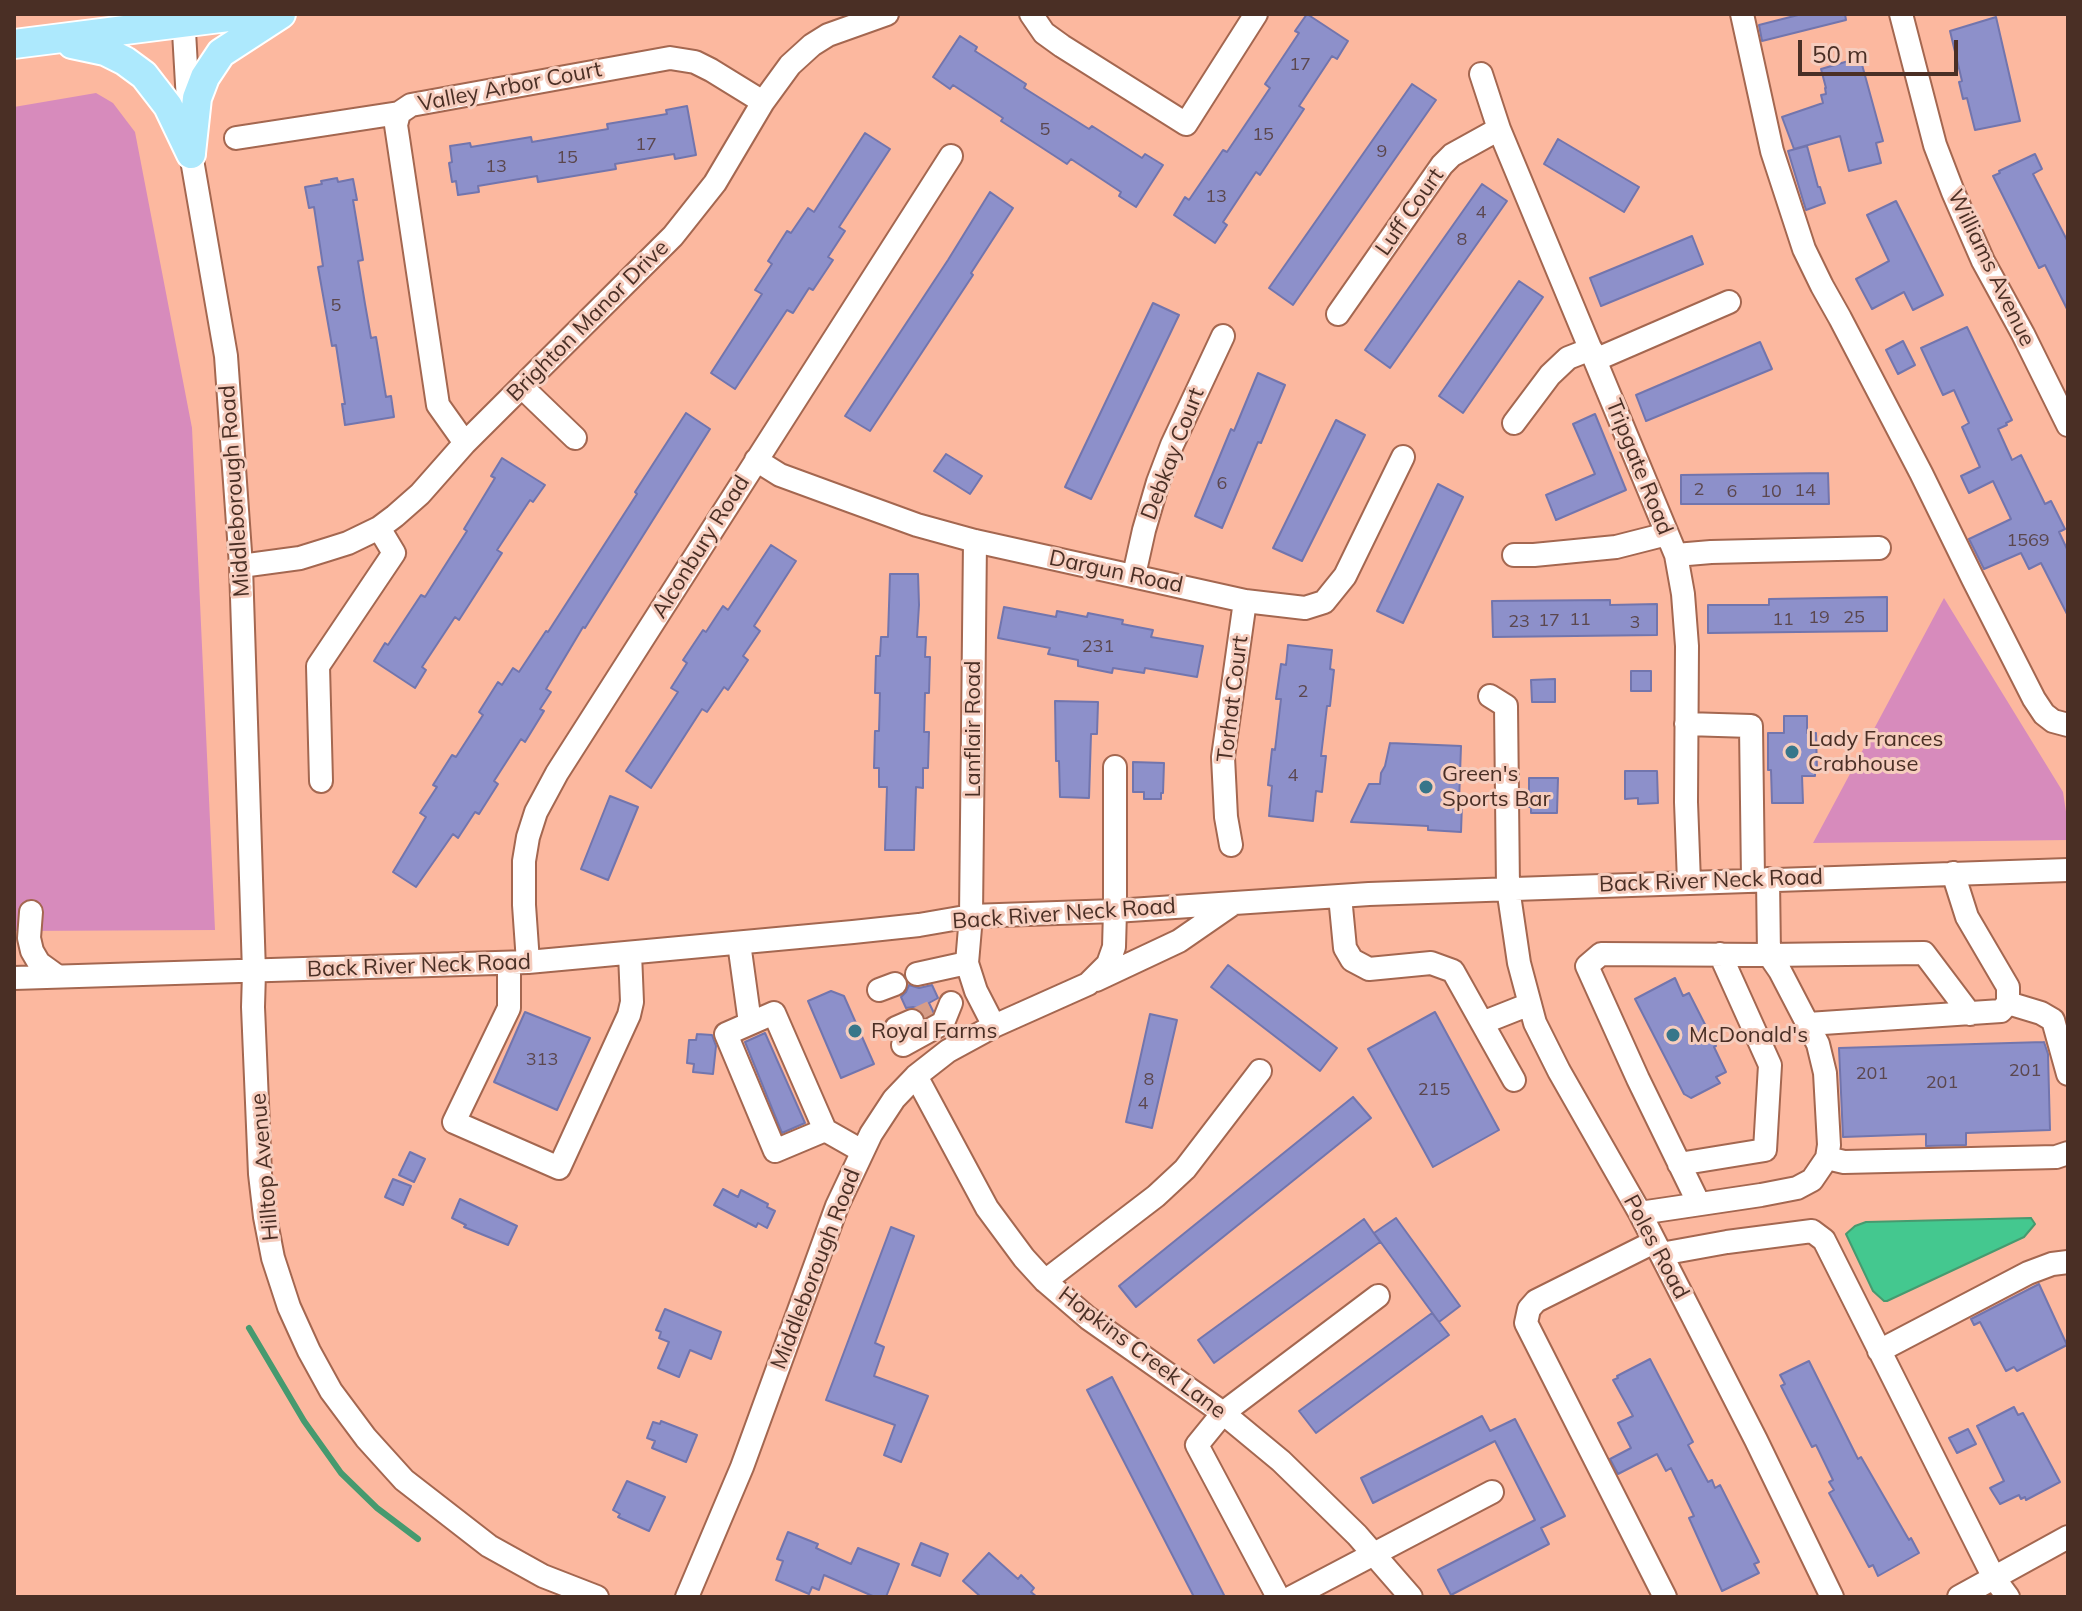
<!DOCTYPE html>
<html>
<head>
<meta charset="utf-8">
<style>
  body { margin:0 }
  #map { position:relative; width:2082px; height:1611px; overflow:hidden; background:#fcb89f; font-family:Mulish,sans-serif }
  canvas { display:block }
  .frame { position:absolute; inset:0; border:16px solid #4a2f25; pointer-events:none }
  .scale { position:absolute; left:1798px; top:40px; width:160px; height:36px; box-sizing:border-box; border:4px solid #4a2f25; border-top:0; padding-left:10px; font-size:24px; line-height:28px; white-space:nowrap; color:#4a2f25; -webkit-text-stroke:6px #f6cdbe; paint-order:stroke }
</style>
</head>
<body>
<div id="map">
<canvas width="2082" height="1611"></canvas>
<div class="frame"></div>
<div class="scale">50 m</div>
</div>
<script>
const g = document.querySelector('canvas').getContext('2d');
g.lineJoin = 'round';
function paint(path, color) {
  g.fillStyle = color;
  g.fill(path, 'evenodd');
}
function toPath(rows) {
  const path = new Path2D();
  for (const r of rows) {
    path.moveTo(r[0], r[1]);
    for (let i = 2; i < r.length; i += 2) path.lineTo(r[i], r[i + 1]);
  }
  return path;
}
function strokePath(path, color, width, dash) {
  g.strokeStyle = color;
  g.lineWidth = width;
  g.lineCap = dash ? 'butt' : 'round';
  g.setLineDash(dash || []);
  g.stroke(path);
}
function drawText(font, color, halo, rows, align = 'center') {
  g.font = font + ' Mulish,sans-serif';
  g.lineWidth = 6;
  g.setLineDash([]);
  g.textBaseline = 'middle';
  g.strokeStyle = halo;
  g.fillStyle = color;
  for (const [text, x, y, turn = 0] of rows) {
    g.save();
    g.translate(x, y);
    g.rotate((+turn || 0) * Math.PI / 180);
    g.textAlign = isNaN(turn) ? turn : align;
    if (halo) g.strokeText(text, 0, 0);
    g.fillText(text, 0, 0);
    g.restore();
  }
}
paint(toPath([
  [96,93,113,103,135,132,192,428,215,930,14,931,14,107],
  [1944,598,2063,792,2068,825,2068,840,1813,843]
]), '#d78bbc');
const water = toPath([
  [2031,1218,2035,1224,2024,1237,1887,1301,1884,1301,1873,1291,1846,1234,1855,1226,1866,1222,2031,1218]
]);
paint(water, '#44c88f');
strokePath(water, '#469a6f', 2);
strokePath(toPath([
  [249,1328,304,1421,341,1473,377,1508,418,1539]
]), '#469a6f', 6);
const building = toPath([
  [1307,14,1348,41,1337,59,1332,56,1299,106,1304,109,1260,175,1256,172,1223,222,1227,225,1215,243,1174,215,1185,197,1189,200,1223,150,1227,152,1270,88,1265,84,1299,33,1295,31,1307,14],
  [1802,14,1845,14,1846,20,1762,41,1759,25,1802,14],
  [1996,17,2020,121,1975,130,1967,98,1963,99,1959,82,1962,81,1950,31,1996,17],
  [960,36,977,47,975,51,1026,84,1024,88,1089,129,1092,126,1142,158,1145,154,1163,165,1136,207,1119,196,1121,192,1071,159,1067,164,1001,121,1003,118,953,85,950,89,933,77,960,36],
  [1852,60,1853,63,1861,61,1883,141,1876,143,1881,163,1849,171,1840,136,1794,149,1782,117,1823,103,1821,95,1826,94,1825,88,1826,88,1821,69,1852,60],
  [1412,84,1436,100,1293,305,1269,288,1412,84],
  [687,106,696,155,675,159,674,154,615,164,616,169,538,182,537,176,478,186,479,192,458,195,456,181,452,182,449,163,452,162,450,146,470,143,471,147,531,137,532,142,608,129,607,124,667,114,666,110,687,106],
  [865,133,890,149,839,227,845,231,828,257,833,260,813,290,809,288,793,313,787,310,735,389,711,373,762,294,755,290,772,264,768,261,787,231,791,233,808,208,814,212,865,133],
  [1558,139,1639,187,1624,212,1544,164,1558,139],
  [1807,146,1818,187,1820,187,1825,203,1806,210,1788,151,1807,146],
  [2035,154,2042,169,2033,174,2068,242,2068,311,2045,265,2039,268,1993,176,2000,173,1999,171,2035,154],
  [337,178,338,182,353,179,357,200,353,200,363,260,358,261,365,304,371,338,376,337,386,397,391,396,394,417,345,425,342,404,345,404,336,345,332,346,318,267,323,266,314,207,309,208,305,187,322,184,321,181,337,178],
  [1482,184,1507,201,1390,368,1365,350,1482,184],
  [990,192,1013,208,971,273,973,275,870,431,845,416,948,260,990,192],
  [1896,201,1943,295,1913,310,1904,292,1872,309,1856,279,1889,261,1867,215,1896,201],
  [1692,236,1703,264,1601,306,1590,278,1692,236],
  [1519,281,1543,297,1463,413,1439,396,1519,281],
  [1153,303,1179,315,1091,499,1065,487,1153,303],
  [1967,327,2012,420,2006,423,2007,425,1998,429,2012,460,2021,455,2045,504,2051,501,2065,529,2059,532,2068,551,2068,616,2041,563,2029,569,2021,553,1984,569,1969,539,2011,519,1993,481,1969,493,1961,476,1980,467,1962,427,1969,423,1954,390,1943,395,1921,348,1967,327],
  [1903,341,1915,365,1898,374,1886,350,1903,341],
  [1760,342,1772,369,1646,421,1636,395,1760,342],
  [1258,373,1285,385,1261,443,1258,442,1222,528,1195,516,1231,429,1234,431,1258,373],
  [686,413,710,429,585,628,583,627,546,689,551,692,540,709,544,711,525,742,521,739,494,781,498,784,479,814,475,812,458,838,453,834,416,887,393,872,426,817,420,813,437,787,433,785,452,755,456,757,483,715,479,712,498,682,502,685,513,668,519,672,546,631,548,632,637,494,635,492,686,413],
  [1595,414,1626,490,1556,520,1546,495,1595,474,1573,424,1595,414],
  [1336,420,1365,435,1302,561,1273,548,1336,420],
  [946,454,982,476,970,494,934,471,946,454],
  [502,458,545,485,533,502,530,500,497,550,502,553,459,620,455,617,422,667,426,670,415,688,374,661,385,643,388,645,421,595,425,597,467,531,464,529,495,478,491,476,502,458],
  [1828,473,1829,504,1681,504,1681,475,1828,473],
  [1438,484,1463,497,1403,623,1377,611,1438,484],
  [771,545,796,561,754,626,760,631,743,656,748,660,728,690,724,687,707,712,702,709,651,788,626,771,678,692,671,688,687,663,683,660,703,630,706,632,723,606,728,610,771,545],
  [890,574,918,574,919,605,917,637,926,637,925,657,930,657,929,693,925,693,924,732,929,732,928,768,923,768,923,788,916,787,914,850,885,850,887,787,879,787,879,768,874,768,875,731,879,731,880,693,875,693,876,656,880,656,881,637,888,637,890,574],
  [1887,597,1887,631,1708,633,1708,605,1769,605,1769,599,1887,597],
  [1610,600,1610,605,1657,604,1657,635,1493,637,1492,601,1610,600],
  [1004,607,1056,617,1057,611,1087,617,1088,613,1123,620,1122,624,1153,630,1151,637,1203,646,1197,677,1145,668,1144,673,1113,668,1112,673,1078,666,1078,660,1048,654,1050,648,998,638,1004,607],
  [1288,645,1332,650,1330,669,1334,670,1330,706,1327,706,1321,756,1326,756,1322,792,1316,791,1313,821,1269,816,1272,786,1268,785,1272,749,1275,750,1281,699,1276,699,1281,664,1286,665,1288,645],
  [1631,671,1651,671,1651,691,1631,691,1631,671],
  [1555,679,1555,702,1532,702,1531,680,1555,679],
  [1055,701,1098,702,1097,734,1091,734,1089,798,1060,797,1059,761,1056,761,1055,701],
  [1784,716,1807,716,1807,733,1816,733,1817,770,1815,771,1815,776,1802,776,1803,803,1772,803,1771,770,1768,770,1768,733,1784,733,1784,716],
  [1390,743,1461,746,1459,803,1462,804,1461,832,1428,830,1428,826,1351,822,1369,784,1380,784,1381,773,1385,766,1390,743],
  [1133,762,1164,763,1163,793,1161,793,1161,799,1144,799,1144,792,1133,792,1133,762],
  [1625,771,1657,771,1658,803,1638,804,1638,798,1625,799,1625,771],
  [1529,778,1558,778,1557,813,1531,813,1531,807,1529,807,1529,778],
  [610,796,638,807,608,880,581,869,610,796],
  [1228,965,1337,1048,1320,1071,1211,987,1228,965],
  [1675,978,1683,996,1689,993,1716,1046,1714,1047,1726,1072,1716,1077,1720,1083,1691,1098,1684,1094,1635,999,1675,978],
  [909,985,919,988,932,985,938,998,929,1003,933,1011,932,1013,925,1017,920,1009,913,1007,906,1008,901,997,906,992,909,985],
  [831,991,844,996,874,1064,841,1078,808,1001,831,991],
  [525,1012,590,1038,557,1110,494,1082,525,1012],
  [1435,1012,1499,1130,1433,1167,1368,1049,1435,1012],
  [1150,1014,1177,1020,1152,1128,1126,1122,1150,1014],
  [765,1033,805,1123,782,1133,745,1042,765,1033],
  [697,1034,712,1035,716,1046,713,1074,693,1072,694,1064,687,1063,689,1040,696,1040,697,1034],
  [2044,1042,2048,1054,2050,1130,1966,1133,1966,1145,1926,1146,1926,1134,1843,1137,1839,1048,2044,1042],
  [1353,1097,1371,1118,1136,1307,1119,1286,1353,1097],
  [410,1152,425,1159,414,1182,399,1175,410,1152],
  [393,1179,411,1186,403,1205,385,1197,393,1179],
  [723,1189,738,1197,741,1190,768,1204,767,1207,775,1211,767,1228,758,1223,756,1227,714,1205,723,1189],
  [460,1199,517,1226,508,1245,464,1227,466,1225,452,1218,460,1199],
  [1396,1218,1460,1306,1439,1322,1374,1233,1396,1218],
  [1364,1219,1380,1242,1214,1363,1198,1340,1364,1219],
  [891,1227,914,1236,875,1343,884,1347,874,1376,928,1396,901,1462,884,1455,895,1425,826,1400,891,1227],
  [2039,1284,2067,1345,2017,1371,2014,1367,2006,1371,1980,1322,1974,1325,1971,1319,2039,1284],
  [665,1309,721,1332,711,1359,690,1350,679,1377,658,1368,669,1342,659,1338,661,1332,656,1330,665,1309],
  [1432,1313,1449,1335,1316,1433,1299,1411,1432,1313],
  [1650,1359,1693,1442,1688,1445,1708,1482,1712,1480,1715,1488,1720,1485,1759,1562,1754,1564,1759,1573,1722,1591,1689,1518,1694,1516,1671,1468,1666,1471,1657,1454,1618,1474,1610,1459,1631,1448,1618,1423,1633,1416,1613,1380,1618,1378,1617,1376,1650,1359],
  [1809,1361,1858,1459,1861,1457,1909,1540,1911,1538,1919,1553,1878,1576,1873,1565,1869,1567,1829,1493,1834,1490,1829,1482,1833,1480,1816,1445,1812,1447,1781,1386,1785,1384,1780,1375,1809,1361],
  [1112,1377,1225,1597,1194,1597,1087,1390,1112,1377],
  [2014,1407,2018,1415,2023,1413,2060,1482,2026,1500,2025,1497,2021,1499,2019,1495,2000,1504,1990,1488,2004,1481,1977,1426,2014,1407],
  [1482,1416,1490,1431,1515,1419,1565,1516,1541,1528,1549,1544,1451,1595,1438,1570,1535,1520,1495,1441,1373,1503,1361,1478,1482,1416],
  [661,1421,697,1435,686,1462,652,1448,655,1441,647,1438,653,1422,660,1424,661,1421],
  [1968,1429,1976,1444,1957,1453,1949,1438,1968,1429],
  [627,1481,665,1497,649,1531,618,1517,620,1514,613,1510,627,1481],
  [788,1532,818,1544,816,1548,851,1564,858,1548,899,1564,886,1597,875,1597,824,1575,819,1590,812,1587,809,1594,776,1580,783,1561,777,1559,788,1532],
  [921,1543,948,1554,940,1576,912,1565,921,1543],
  [989,1553,1018,1579,1021,1575,1034,1588,1031,1592,1037,1597,981,1597,963,1581,989,1553]
]);
paint(building, '#8d90ca');
strokePath(building, '#7275ad', 2);
strokePath(toPath([
  [912,1021,933,1011]
]), '#d89d87', 22, [22, 11]);
const minor = toPath([
  [183,14,191,154,226,356,241,566,254,972,253,1007,260,1174,265,1217,273,1258,289,1307,309,1351,331,1391,366,1438,404,1480,489,1546,543,1576,597,1597],
  [1031,14,1044,33,1062,46,1186,124,1256,14],
  [1742,14,1772,151,1804,249,1822,286,1840,318,1921,473,1973,579,2034,699,2044,714,2053,721,2068,725],
  [1901,14,1935,145,1953,192,1983,261,2023,334,2068,425],
  [1481,74,1499,129,1676,555,1683,594,1687,646,1686,802,1689,882],
  [236,138,399,113],
  [1338,314,1442,165,1452,155,1499,129],
  [1595,360,1729,302],
  [522,387,575,438],
  [1514,423,1550,375,1568,358,1591,349],
  [465,443,438,405,396,125,399,113,411,105,670,58,695,62,711,70,763,102],
  [756,460,780,475,851,501,917,525,975,541,1245,601,1305,608,1324,602,1345,576,1403,457],
  [975,541,971,916,967,963,976,991,994,1026],
  [1514,555,1534,555,1616,547,1667,534],
  [1676,555,1711,552,1879,548],
  [241,566,300,558,329,549,348,543,379,528,395,516,420,494,465,443,673,236,715,183,763,102,790,65,812,45,828,35,887,14],
  [1134,575,1144,530,1158,482,1172,445,1223,336],
  [1490,696,1506,706,1508,888,1519,963,1535,1023,1559,1071,1640,1213,1756,1440,1832,1597],
  [1686,724,1751,726,1753,879],
  [321,781,318,666,394,553,379,528],
  [1231,845,1226,817,1223,757,1245,601],
  [1340,896,1345,948,1352,960,1369,969,1431,963,1453,971,1514,1080],
  [31,912,29,938,32,951,39,963,57,976],
  [739,943,750,1023],
  [528,962,524,905,524,861,528,837,536,812,557,773,951,156],
  [509,963,509,1008,454,1122,559,1168,629,1015,632,1002,630,953],
  [917,974,967,963],
  [14,978,528,962,853,932,919,925,971,916,1115,911,1369,894,2068,870],
  [1096,980,1179,941,1234,903],
  [879,990,895,984],
  [2008,1003,2041,1013,2053,1020,2068,1074],
  [1482,1023,1530,1004],
  [1808,1024,2001,1011,2008,1003,2008,987,1967,917,1953,873],
  [896,1028,912,1021],
  [903,1045,943,1023,951,1003],
  [916,1076,987,1208,1024,1258,1045,1281,1088,1318,1223,1413,1281,1461,1357,1535,1411,1597],
  [825,1130,774,1013,726,1034,775,1151,825,1130,862,1151],
  [1827,1158,1844,1162,2056,1157,2068,1153],
  [1679,1164,1765,1150,1770,1065,1720,954],
  [1699,1204,1638,1079,1587,966,1601,954,1769,955,1924,953,1970,1014],
  [1640,1213,1761,1195,1797,1188,1812,1180,1827,1158,1829,1145,1825,1073,1818,1044,1780,971,1769,955,1768,879],
  [1654,1242,1536,1301,1529,1309,1526,1323,1665,1597],
  [1661,1254,1727,1242,1812,1231,1824,1240,1994,1578,2008,1597],
  [1045,1281,1156,1196,1185,1169,1260,1071],
  [1879,1351,2028,1273,2052,1264,2068,1262],
  [687,1597,742,1467,837,1206,871,1134,894,1099,916,1076,948,1051,994,1026,1088,984,1108,964,1114,947,1115,911,1115,767],
  [1278,1597,1197,1445,1223,1413,1378,1296],
  [1292,1597,1492,1492],
  [1959,1597,2068,1537]
]);
const major = toPath([
  [14,44,252,14],
  [72,44,105,51,125,61,144,75,168,106,191,154],
  [191,153,197,98,205,77,221,53,281,14]
]);
strokePath(minor, '#a46750', 26);
strokePath(major, '#fff', 32);
strokePath(minor, '#fff', 22);
strokePath(major, '#ade9fd', 28);
for (const [x, y, r, color] of [
  [1792,752,8,"#37768a"],
  [1426,787,8,"#37768a"],
  [855,1031,8,"#37768a"],
  [1673,1035,8,"#37768a"]
]) {
  const dot = new Path2D();
  dot.arc(x, y, r, 0, 2 * Math.PI);
  g.fillStyle = color;
  g.fill(dot);
  strokePath(dot, '#f6cdbe', 3);
}
drawText('18px', '#5b474e', null, [
  ["17",1300,65],
  ["5",1045,130],
  ["15",1263,135],
  ["17",646,145],
  ["9",1382,152],
  ["15",567,158],
  ["13",496,167],
  ["13",1216,197],
  ["4",1481,213],
  ["8",1462,240],
  ["5",336,306],
  ["6",1222,484],
  ["2",1699,490],
  ["14",1805,491],
  ["6",1732,492],
  ["10",1771,492],
  ["1569",2028,541],
  ["19",1819,618],
  ["25",1854,618],
  ["11",1580,620],
  ["11",1783,620],
  ["17",1549,621],
  ["23",1519,622],
  ["3",1635,623],
  ["231",1098,647],
  ["2",1303,692],
  ["4",1293,776],
  ["313",542,1060],
  ["201",2025,1071],
  ["201",1872,1074],
  ["8",1149,1080],
  ["201",1942,1083],
  ["215",1434,1090],
  ["4",1143,1104]
]);
drawText('22px', '#4a2f25', '#f6cdbe', [
  ["Valley Arbor Court",510,87,-11],
  ["Luff Court",1410,212,-55],
  ["Williams Avenue",1991,268,64],
  ["Brighton Manor Drive",588,321,-45],
  ["Debkay Court",1173,454,-69],
  ["Tripgate Road",1639,467,68],
  ["Middleborough Road",235,491,-94],
  ["Alconbury Road",701,547,-58],
  ["Dargun Road",1116,572,12],
  ["Torhat Court",1233,699,-83],
  ["Lanflair Road",973,729,-90],
  ["Back River Neck Road",1711,881,-2],
  ["Back River Neck Road",1064,914,-4],
  ["Back River Neck Road",419,966,-2],
  ["Hilltop Avenue",265,1167,-95],
  ["Poles Road",1656,1247,62],
  ["Middleborough Road",816,1269,-69],
  ["Hopkins Creek Lane",1142,1353,37]
]);
drawText('22px', '#4a2f25', '#f6cdbe', [
  ["Lady Frances",1808,739],
  ["Crabhouse",1808,764],
  ["Green's",1442,774],
  ["Sports Bar",1442,799],
  ["Royal Farms",871,1031],
  ["McDonald's",1689,1035]
], 'left');
</script>
</body>
</html>
